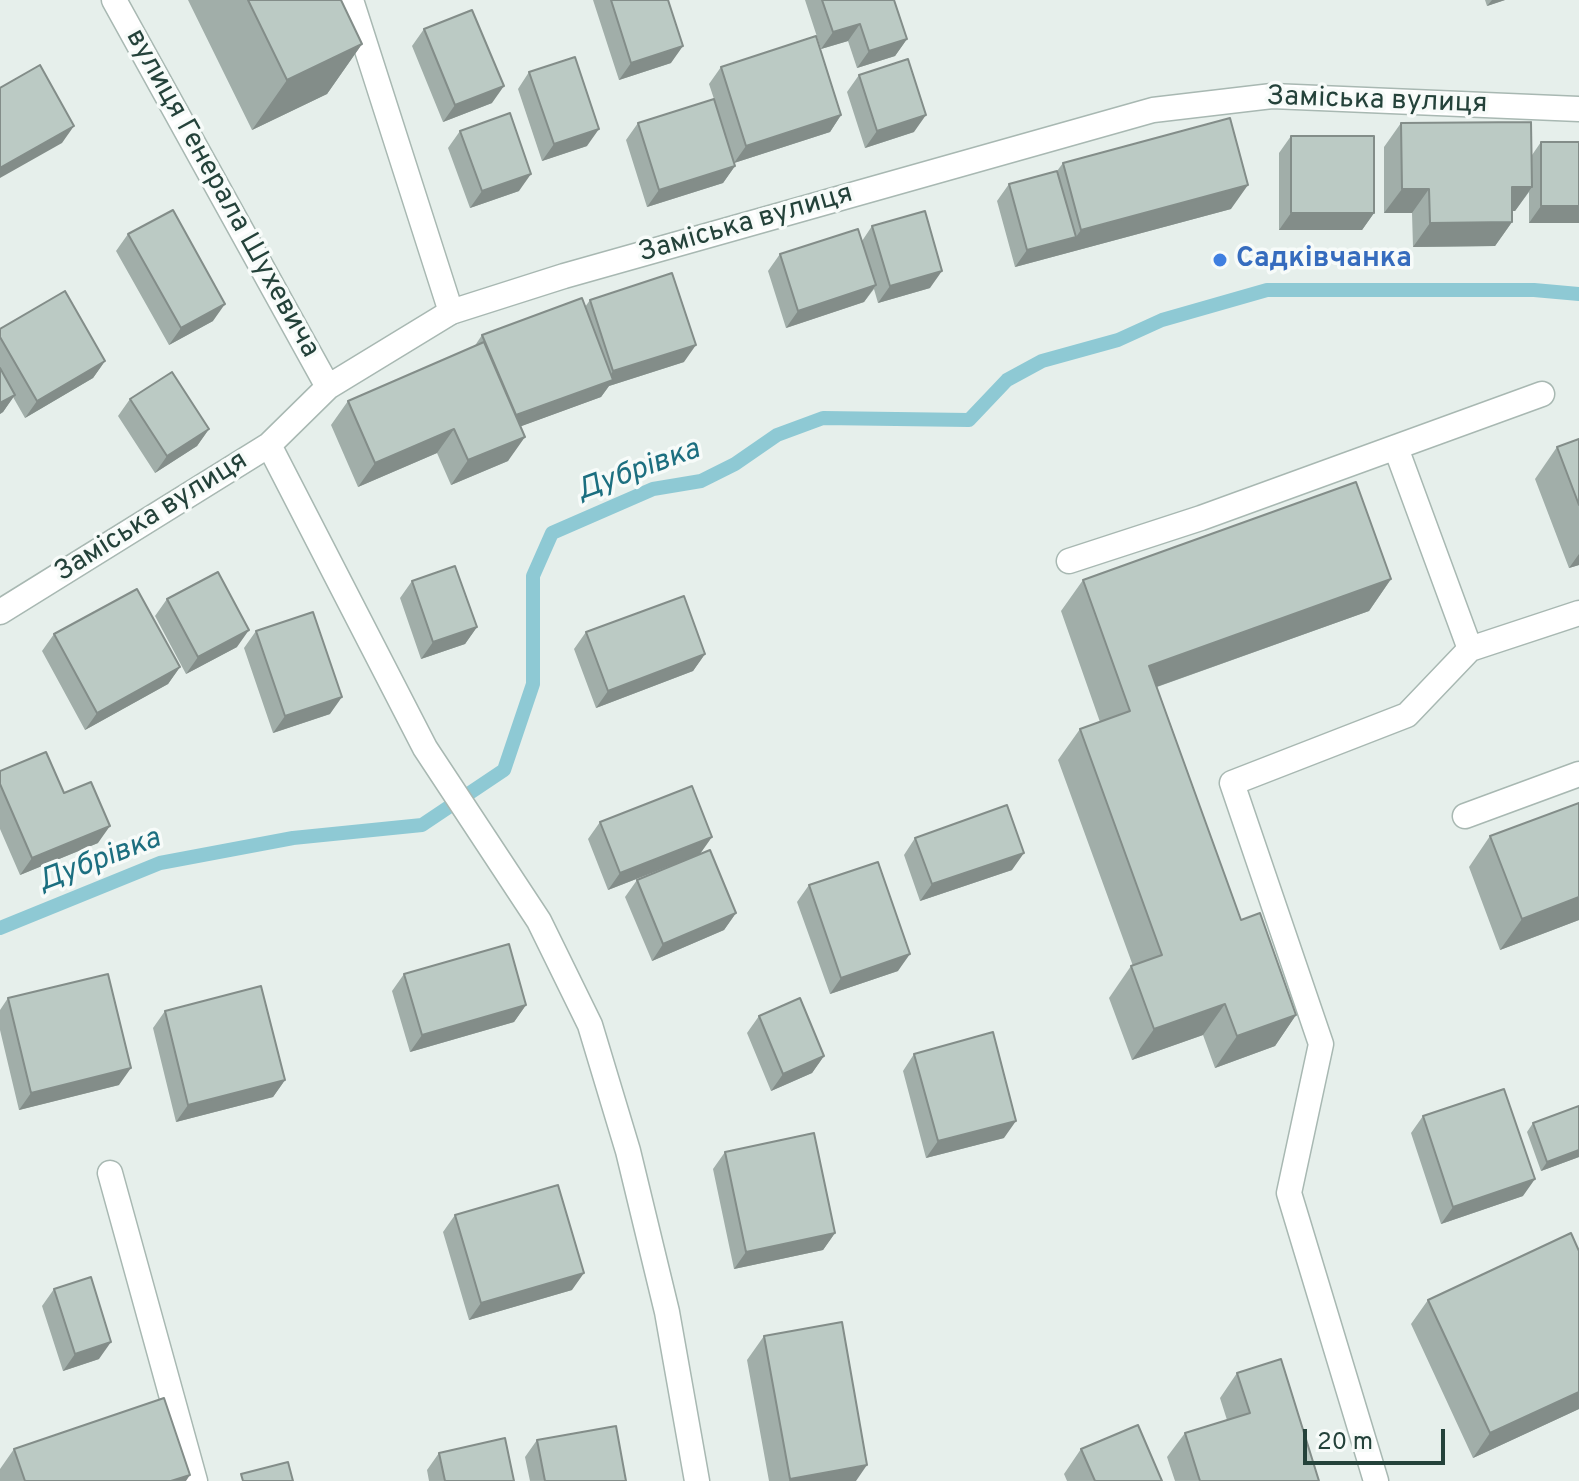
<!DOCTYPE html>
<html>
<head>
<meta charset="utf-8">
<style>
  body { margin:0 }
  #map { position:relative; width:1579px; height:1481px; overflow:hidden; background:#e6efeb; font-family:Overpass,sans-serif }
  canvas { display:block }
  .scale { position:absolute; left:1303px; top:1429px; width:142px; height:36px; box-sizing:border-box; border:4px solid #24423a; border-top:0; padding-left:10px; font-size:24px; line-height:28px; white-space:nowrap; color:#24423a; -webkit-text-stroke:6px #f7fbf9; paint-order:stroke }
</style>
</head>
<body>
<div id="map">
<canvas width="1579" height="1481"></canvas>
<div class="scale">20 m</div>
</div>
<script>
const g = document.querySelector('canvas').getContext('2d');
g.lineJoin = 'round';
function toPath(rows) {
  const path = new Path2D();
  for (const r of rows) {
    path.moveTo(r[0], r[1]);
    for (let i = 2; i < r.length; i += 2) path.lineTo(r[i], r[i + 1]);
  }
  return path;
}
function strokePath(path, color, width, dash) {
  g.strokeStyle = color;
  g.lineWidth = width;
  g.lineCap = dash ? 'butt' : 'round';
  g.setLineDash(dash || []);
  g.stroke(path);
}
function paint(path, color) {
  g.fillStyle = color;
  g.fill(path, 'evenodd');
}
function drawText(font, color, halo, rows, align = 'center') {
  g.font = font + ' Overpass,sans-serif';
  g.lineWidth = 7;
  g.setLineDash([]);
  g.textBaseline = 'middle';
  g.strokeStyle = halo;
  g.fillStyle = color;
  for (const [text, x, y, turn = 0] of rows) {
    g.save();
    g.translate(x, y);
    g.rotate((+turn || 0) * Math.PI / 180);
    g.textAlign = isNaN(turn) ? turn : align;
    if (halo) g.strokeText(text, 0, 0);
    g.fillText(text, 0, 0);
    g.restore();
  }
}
strokePath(toPath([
  [0,928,160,863,293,838,422,825,504,770,533,684,533,576,552,533,653,489,701,481,735,464,777,435,823,418,969,420,1007,380,1042,361,1118,340,1162,320,1267,290,1534,290,1579,294]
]), '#8ec9d4', 14);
const service = toPath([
  [351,0,451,312],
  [1396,448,1470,649],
  [1069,561,1201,518,1542,394],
  [1465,816,1579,774],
  [1376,1481,1289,1193,1321,1044,1232,783,1407,715,1470,649,1579,613]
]);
const minor = toPath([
  [114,0,328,387],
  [269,445,425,748,539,921,590,1025,628,1151,667,1312,697,1481],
  [0,612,269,445,328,387,451,312,564,276,1153,110,1272,96,1579,109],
  [110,1173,195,1481]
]);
strokePath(service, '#a8b8b2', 27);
strokePath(minor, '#a8b8b2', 27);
strokePath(service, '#fff', 24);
strokePath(minor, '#fff', 24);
paint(toPath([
  [188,0,341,0,362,44,327,94,252,130],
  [593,0,668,0,671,63,619,80],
  [805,0,894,0,907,39,895,56,857,68,848,41,821,49],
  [1485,0,1505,0,1487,6],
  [424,29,492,103,443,122,412,46],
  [721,67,841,115,830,132,734,163,735,166,723,183,647,207,626,140,638,123,714,99,709,84],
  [529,72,587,146,542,161,518,89],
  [859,75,914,132,865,148,847,92],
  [1401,123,1532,155,1541,142,1579,223,1529,223,1529,192,1515,211,1512,211,1512,222,1495,246,1413,247,1412,213,1384,213,1384,147],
  [460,131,519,191,470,208,448,148],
  [1291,136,1374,213,1362,230,1279,230,1279,153],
  [1063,163,1231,209,1015,267,997,201,1009,184,1057,171],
  [872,226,930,288,878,303,874,289,864,302,786,328,768,271,780,254,862,241],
  [128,234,213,321,169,345,116,251],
  [590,300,684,362,609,386,601,397,521,426,508,461,451,485,437,453,358,487,331,425,348,401,474,347,482,335,585,307],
  [0,329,105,361,93,378,25,418,13,397,3,412,0,414],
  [130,399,209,429,197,446,155,473,118,416],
  [1579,439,1579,565,1569,568,1535,479,1557,447],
  [1391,579,1369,611,1157,687,1241,920,1296,1015,1275,1046,1215,1068,1203,1035,1132,1060,1109,998,1131,966,1133,966,1058,760,1080,729,1100,722,1061,611,1083,580],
  [412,581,477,627,465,644,421,659,400,598],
  [167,599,237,647,186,674,155,616],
  [256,631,330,714,273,733,244,648],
  [586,632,705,654,693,671,596,708,574,649],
  [54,634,180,667,168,684,85,730,42,651],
  [0,771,64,793,98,843,20,875,0,829],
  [600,822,701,853,736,913,724,930,652,961,625,897,637,880,675,864,608,890,588,839],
  [1490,836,1579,920,1500,950,1469,867],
  [915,838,1012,870,920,901,904,855],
  [809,885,898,971,830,994,797,902],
  [404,974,526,1005,514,1022,410,1052,392,991],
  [8,998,119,1085,19,1110,0,1030,0,1010],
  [165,1011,285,1080,273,1097,176,1122,153,1028],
  [759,1016,824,1056,812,1073,771,1091,747,1033],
  [914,1054,1004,1138,926,1158,903,1071],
  [1423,1116,1523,1196,1441,1224,1411,1133],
  [1533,1123,1579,1157,1541,1171,1527,1132],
  [725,1152,835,1233,823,1250,734,1269,713,1169],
  [455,1215,572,1290,469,1320,443,1232],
  [1579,1251,1579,1409,1473,1458,1411,1324,1428,1300],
  [54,1289,99,1359,63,1371,42,1306],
  [764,1336,856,1481,769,1481,747,1360],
  [1237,1373,1319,1481,1175,1481,1167,1457,1185,1433,1227,1420,1220,1398],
  [537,1440,626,1481,530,1481,525,1457],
  [14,1449,186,1481,0,1481,0,1469],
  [1081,1449,1162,1481,1067,1481,1064,1474],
  [439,1453,514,1481,429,1481,427,1470]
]), '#a1aea9');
paint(toPath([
  [1492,0,1505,0,1487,6],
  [860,24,848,41,821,49,833,32],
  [907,39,895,56,857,68,869,51],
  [362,44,327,94,252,130,287,80],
  [683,46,671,63,619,80,631,63],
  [504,86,492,103,443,122,455,105],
  [841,115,830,132,734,163,746,146],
  [926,115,914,132,865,148,877,131],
  [74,126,62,143,0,178,0,168],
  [599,129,587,146,542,161,554,144],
  [735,166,723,183,647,207,659,190],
  [531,174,519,191,470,208,482,191],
  [1248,185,1231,209,1015,267,1027,250,1076,237,1081,230],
  [1512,187,1532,187,1515,211,1495,211],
  [1402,189,1429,189,1412,213,1384,213],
  [1541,206,1579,206,1579,223,1529,223],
  [1291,213,1374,213,1362,230,1279,230],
  [1512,222,1495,246,1413,247,1430,223],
  [942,271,930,288,878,303,890,286],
  [876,285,864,302,786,328,798,311],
  [225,304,213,321,169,345,181,328],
  [696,345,684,362,609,386,601,397,500,434,512,417,605,383,613,371],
  [105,361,93,378,25,418,37,401],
  [15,395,3,412,0,414,0,403],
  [209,429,197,446,155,473,167,456],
  [454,429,437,453,358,487,375,463],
  [525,437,508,461,451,485,468,460],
  [1579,554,1579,565,1569,568],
  [1391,579,1369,611,1128,697,1149,666],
  [477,627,465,644,421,659,433,642],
  [249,630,237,647,186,674,198,657],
  [705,654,693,671,596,708,608,691],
  [180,667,168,684,85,730,97,713],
  [342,697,330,714,273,733,285,716],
  [110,826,98,843,20,875,32,858],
  [712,837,700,854,608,890,620,873],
  [1024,853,1012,870,920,901,932,884],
  [1579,897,1579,920,1500,950,1522,919],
  [736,913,724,930,652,961,663,944],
  [910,954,898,971,830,994,841,978],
  [1225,1004,1203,1035,1132,1060,1154,1029],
  [526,1005,514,1022,410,1052,422,1035],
  [1296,1015,1275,1046,1215,1068,1237,1036],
  [824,1056,812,1073,771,1091,783,1074],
  [131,1068,119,1085,19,1110,31,1093],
  [285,1080,273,1097,176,1122,188,1105],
  [1016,1121,1004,1138,926,1158,938,1141],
  [1579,1150,1579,1157,1541,1171,1547,1162],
  [1535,1179,1523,1196,1441,1224,1453,1207],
  [835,1233,823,1250,734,1269,746,1252],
  [584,1273,572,1290,469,1320,481,1303],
  [111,1342,99,1359,63,1371,75,1354],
  [1579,1392,1579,1409,1473,1458,1490,1433],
  [867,1465,856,1481,789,1481,790,1479],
  [190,1475,186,1481,171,1481]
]), '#838d89');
const building = toPath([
  [248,0,341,0,362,44,287,80,248,0],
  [611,0,668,0,683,46,631,63,611,0],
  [822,0,894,0,907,39,869,51,860,24,833,32,822,0],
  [472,10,504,86,455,105,424,29,472,10],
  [816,36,841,115,746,146,721,67,816,36],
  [575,57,599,129,554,144,529,72,575,57],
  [908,59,926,115,877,131,859,75,908,59],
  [40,65,74,126,0,168,0,88,40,65],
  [714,99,735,166,659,190,638,123,714,99],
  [510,113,531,174,482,191,460,131,510,113],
  [1230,118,1248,185,1081,230,1063,163,1230,118],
  [1531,122,1532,187,1512,187,1512,222,1430,223,1429,189,1402,189,1401,123,1531,122],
  [1291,136,1374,136,1374,213,1291,213,1291,136],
  [1541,142,1579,142,1579,206,1541,206,1541,142],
  [1057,171,1076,237,1027,250,1009,184,1057,171],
  [173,210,225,304,181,328,128,234,173,210],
  [925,211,942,271,890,286,872,226,925,211],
  [858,229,876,285,798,311,780,254,858,229],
  [672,273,696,345,613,371,590,300,672,273],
  [65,291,105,361,37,401,0,337,0,329,65,291],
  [582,298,613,380,516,415,482,335,582,298],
  [484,342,525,437,468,460,454,429,375,463,348,401,484,342],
  [0,368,15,395,0,403,0,368],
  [172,372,209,429,167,456,130,399,172,372],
  [1579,439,1579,505,1557,447,1579,439],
  [1356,482,1391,579,1149,666,1241,920,1260,913,1296,1015,1237,1036,1225,1004,1154,1029,1131,966,1162,955,1080,729,1130,711,1083,580,1356,482],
  [455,566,477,627,433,642,412,581,455,566],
  [218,572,249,630,198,657,167,599,218,572],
  [137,589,180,667,97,713,54,634,137,589],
  [684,596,705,654,608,691,586,632,684,596],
  [313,612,342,697,285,716,256,631,313,612],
  [46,752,64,793,91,782,110,826,32,858,0,784,0,771,46,752],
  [692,786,712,837,620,873,600,822,692,786],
  [1579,803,1579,897,1522,919,1490,836,1579,803],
  [1007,805,1024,853,932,884,915,838,1007,805],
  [710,850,736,913,663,944,637,880,710,850],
  [878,862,910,954,841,978,809,885,878,862],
  [509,944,526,1005,422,1035,404,974,509,944],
  [108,974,131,1068,31,1093,8,998,108,974],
  [261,986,285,1080,188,1105,165,1011,261,986],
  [800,998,824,1056,783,1074,759,1016,800,998],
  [993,1032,1016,1121,938,1141,914,1054,993,1032],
  [1504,1089,1535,1179,1453,1207,1423,1116,1504,1089],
  [1579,1106,1579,1150,1547,1162,1533,1123,1579,1106],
  [814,1133,835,1233,746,1252,725,1152,814,1133],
  [558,1185,584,1273,481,1303,455,1215,558,1185],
  [1571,1233,1579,1251,1579,1392,1490,1433,1428,1300,1571,1233],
  [91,1277,111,1342,75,1354,54,1289,91,1277],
  [842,1322,867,1465,790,1479,764,1336,842,1322],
  [1281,1359,1319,1481,1200,1481,1185,1433,1250,1413,1237,1373,1281,1359],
  [164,1398,190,1475,171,1481,25,1481,14,1449,164,1398],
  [1138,1425,1162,1481,1095,1481,1081,1449,1138,1425],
  [616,1426,626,1481,545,1481,537,1440,616,1426],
  [505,1438,514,1481,445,1481,439,1453,505,1438],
  [288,1462,293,1481,243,1481,241,1474,288,1462]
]);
paint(building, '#bbcac4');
strokePath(building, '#838d89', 2);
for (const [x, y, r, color] of [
  [1220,260,8,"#3f7fe0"]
]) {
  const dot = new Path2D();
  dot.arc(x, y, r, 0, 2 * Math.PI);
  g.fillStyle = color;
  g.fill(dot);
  strokePath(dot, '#f7fbf9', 3);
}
drawText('28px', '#24423a', '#f7fbf9', [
  ["Заміська вулиця",1377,102,2],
  ["вулиця Генерала Шухевича",221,194,61],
  ["Заміська вулиця",746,225,-16],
  ["Заміська вулиця",152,518,-32]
]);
drawText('bold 28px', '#366cbe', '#f7fbf9', [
  ["Садкiвчанка",1236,260]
], 'left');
drawText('italic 30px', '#1c6f80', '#f7fbf9', [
  ["Дубрівка",639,472,-20],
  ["Дубрівка",100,862,-21]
]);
</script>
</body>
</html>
